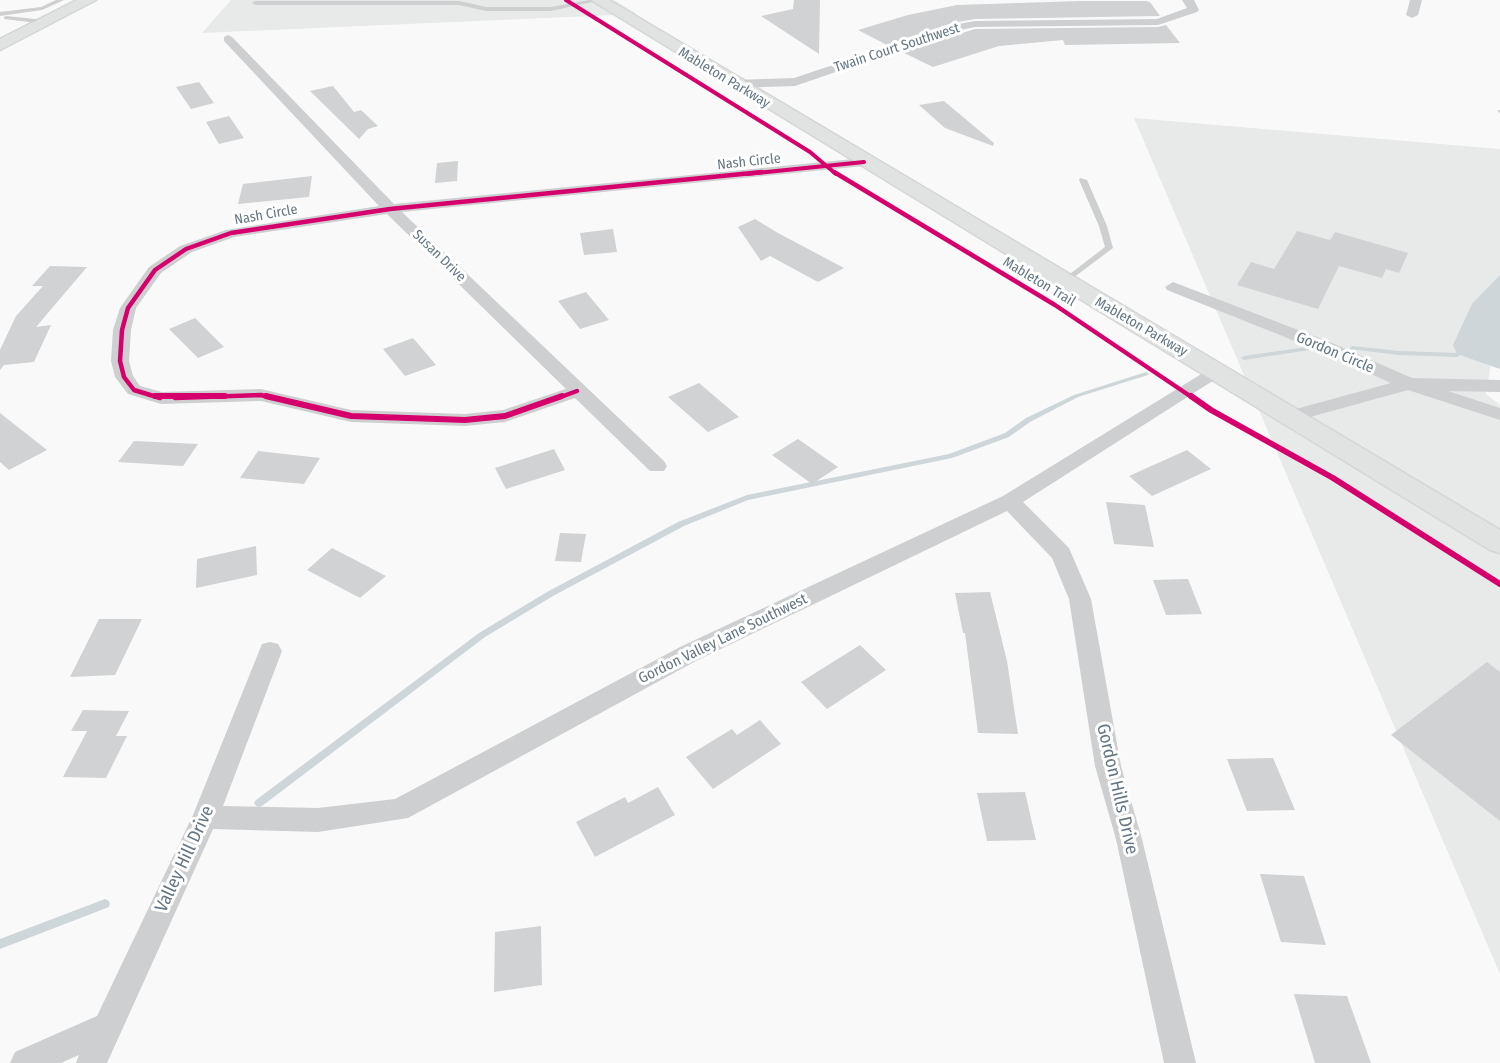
<!DOCTYPE html>
<html>
<head>
<meta charset="utf-8">
<style>
  body { margin:0 }
  canvas { display:block; background:#f9f9f9 }
</style>
</head>
<body>
<canvas width="1500" height="1063"></canvas>
<script>
const g = document.querySelector('canvas').getContext('2d');
g.lineJoin = 'round';
function paint(path, color) {
  g.fillStyle = color;
  g.fill(path, 'evenodd');
}
function toPath(rows) {
  const path = new Path2D();
  for (const r of rows) {
    path.moveTo(r[0], r[1]);
    for (let i = 2; i < r.length; i += 2) path.lineTo(r[i], r[i + 1]);
  }
  return path;
}
function strokePath(path, color, width, dash) {
  g.strokeStyle = color;
  g.lineWidth = width;
  g.lineCap = dash ? 'butt' : 'round';
  g.setLineDash(dash || []);
  g.stroke(path);
}
function drawText(font, color, halo, rows, align = 'center') {
  g.font = font + ' "Fira Sans Condensed",sans-serif';
  g.lineWidth = 6;
  g.setLineDash([]);
  g.textBaseline = 'middle';
  g.strokeStyle = halo;
  g.fillStyle = color;
  for (const [text, x, y, turn = 0] of rows) {
    g.save();
    g.translate(x, y);
    g.rotate((+turn || 0) * Math.PI / 180);
    g.textAlign = isNaN(turn) ? turn : align;
    if (halo) g.strokeText(text, 0, 0);
    g.fillText(text, 0, 0);
    g.restore();
  }
}
paint(toPath([
  [231,0,614,0,637,14,202,33],
  [1134,118,1500,149,1500,310,1486,394,1500,405,1500,974]
]), '#e8e9e9');
paint(toPath([
  [1500,275,1500,369,1457,354,1453,345,1472,304]
]), '#ced6d9');
paint(toPath([
  [1498,110,1500,110,1500,113,1498,112,1498,110],
  [1352,346,1399,351,1457,353,1460,355,1457,357,1399,355,1350,349,1350,347,1352,346],
  [1307,347,1309,348,1309,350,1244,360,1241,358,1244,356,1307,347],
  [1146,372,1149,374,1148,375,1078,397,1030,422,1009,437,952,458,748,500,684,526,553,596,485,637,262,806,259,807,256,806,254,803,256,800,479,633,547,592,678,522,747,495,949,454,1005,433,1026,418,1074,395,1146,372],
  [105,899,109,901,110,904,109,907,0,949,0,939,105,899]
]), '#ced6d9');
paint(toPath([
  [794,0,820,0,819,54,761,16,793,9],
  [1080,1,1145,1,1150,2,1160,16,975,19,952,23,887,45,858,30,908,15,957,5],
  [1166,25,1180,43,1065,45,1063,40,999,46,933,67,902,52,975,29,1158,27],
  [199,82,214,103,191,109,176,87],
  [333,86,354,112,361,110,378,126,368,129,359,139,310,91],
  [944,101,994,143,993,146,945,128,919,105],
  [229,116,244,138,219,144,206,122],
  [458,161,457,181,435,183,437,163],
  [312,176,309,197,238,204,243,184],
  [755,219,778,233,844,268,818,282,770,256,761,261,738,227],
  [613,229,617,252,584,255,580,233],
  [1297,231,1330,240,1335,232,1408,253,1399,273,1386,269,1382,278,1339,266,1318,309,1237,285,1251,262,1274,269],
  [50,266,87,267,36,327,51,325,34,362,4,365,0,370,0,350,16,316,43,286,32,286],
  [586,292,609,320,580,329,558,301],
  [195,318,224,347,198,358,169,329],
  [413,338,436,365,405,376,383,349],
  [699,383,739,417,708,432,668,397],
  [0,413,47,450,9,470,0,462],
  [798,439,838,467,812,484,772,455],
  [134,441,198,444,183,466,118,462],
  [554,449,565,470,506,489,495,468],
  [1187,450,1211,469,1152,496,1129,476],
  [258,451,320,458,304,484,240,478],
  [1106,502,1145,505,1154,547,1114,544],
  [560,533,586,534,581,562,555,561],
  [256,546,257,575,196,588,197,559],
  [332,548,386,576,360,598,307,570],
  [1188,579,1202,614,1166,615,1153,580],
  [990,592,1007,661,1018,734,978,733,965,633,963,633,955,593],
  [99,619,142,619,115,675,70,677],
  [860,645,886,670,827,709,801,682],
  [1487,662,1500,672,1500,821,1391,735],
  [83,710,129,711,116,736,127,736,106,778,63,777,87,731,71,731],
  [760,720,781,744,713,789,686,757,732,729,737,735],
  [1273,758,1295,810,1247,811,1227,759],
  [658,787,675,815,595,857,576,822,625,797,628,803],
  [1025,792,1036,840,987,841,977,793],
  [1260,874,1304,876,1326,945,1281,942],
  [541,926,542,985,494,992,495,932],
  [1294,994,1347,996,1371,1063,1315,1063]
]), '#d0d2d3');
const secondary = toPath([
  [77,0,96,0,0,50,0,39,77,0],
  [591,0,609,0,1500,530,1500,553,1490,550,591,0]
]);
strokePath(secondary, '#d5d6d7', 3);
paint(toPath([
  [56,0,64,0,42,10,0,16,0,12,41,7,56,0],
  [589,0,601,0,551,11,486,11,459,5,255,5,252,3,255,1,459,1,486,7,551,7,589,0],
  [6,16,45,20,48,22,45,24,4,19,4,17,6,16],
  [1080,178,1087,180,1107,226,1113,248,1065,284,1061,282,1062,280,1105,247,1099,226,1079,180,1080,178]
]), '#cecfd0');
paint(toPath([
  [1182,0,1194,0,1199,10,1197,12,1158,25,975,27,955,31,795,86,734,88,728,84,734,80,794,78,953,25,975,21,1157,19,1187,8,1182,0],
  [1410,0,1422,0,1418,15,1412,18,1406,15,1410,0],
  [228,35,232,37,394,204,864,158,871,162,864,166,402,212,664,461,667,466,664,471,650,471,575,398,505,422,465,426,351,422,261,401,161,404,128,394,115,377,111,361,113,330,120,308,149,267,180,246,226,230,379,206,224,41,224,37,228,35],
  [387,214,566,389,503,410,465,414,351,410,261,389,162,392,140,386,133,376,129,361,131,330,136,308,161,273,192,252,234,237,387,214],
  [1173,282,1332,343,1412,378,1500,380,1500,392,1448,391,1500,408,1500,420,1408,390,1292,422,1285,420,1283,416,1285,412,1391,383,1320,351,1167,290,1165,287,1173,282],
  [1216,365,1222,367,1225,371,1222,375,1023,502,1069,548,1091,599,1121,766,1142,839,1196,1063,1164,1063,1116,839,1095,766,1069,599,1052,558,1007,511,696,661,408,818,318,832,213,829,107,1063,76,1063,79,1055,61,1063,10,1063,15,1052,97,1016,193,815,262,644,270,642,278,644,282,651,223,806,318,808,395,799,680,647,1003,496,1216,365]
]), '#cecfd0');
paint(secondary, '#e1e2e2');
strokePath(toPath([
  [566,0,810,152,836,174],
  [747,174,864,162]
]), '#d6006c', 4);
strokePath(toPath([
  [834,172,1055,305,1193,398],
  [160,398,134,390,124,377,120,361,122,330,128,308,155,270,186,249,231,233,390,209,762,172],
  [175,398,261,395,272,398],
  [558,398,577,391]
]), '#d6006c', 4.5);
strokePath(toPath([
  [155,396,225,396],
  [266,396,351,416,465,420,505,416,562,396],
  [1191,396,1211,410,1333,478,1500,584]
]), '#d6006c', 6);
drawText('14px', '#657683', '#fff', [
  ["Twain Court Southwest",897,48,-18],
  ["Mableton Parkway",724,78,31],
  ["Nash Circle",749,162,-6],
  ["Nash Circle",266,215,-10],
  ["Susan Drive",439,256,44],
  ["Mableton Trail",1039,282,31],
  ["Mableton Parkway",1141,327,30]
]);
drawText('15px', '#657683', '#fff', [
  ["Gordon Circle",1335,353,23],
  ["Gordon Valley Lane Southwest",723,639,-26]
]);
drawText('18px', '#657683', '#fff', [
  ["Gordon Hills Drive",1117,789,77],
  ["Valley Hill Drive",185,859,-65]
]);
</script>
</body>
</html>
